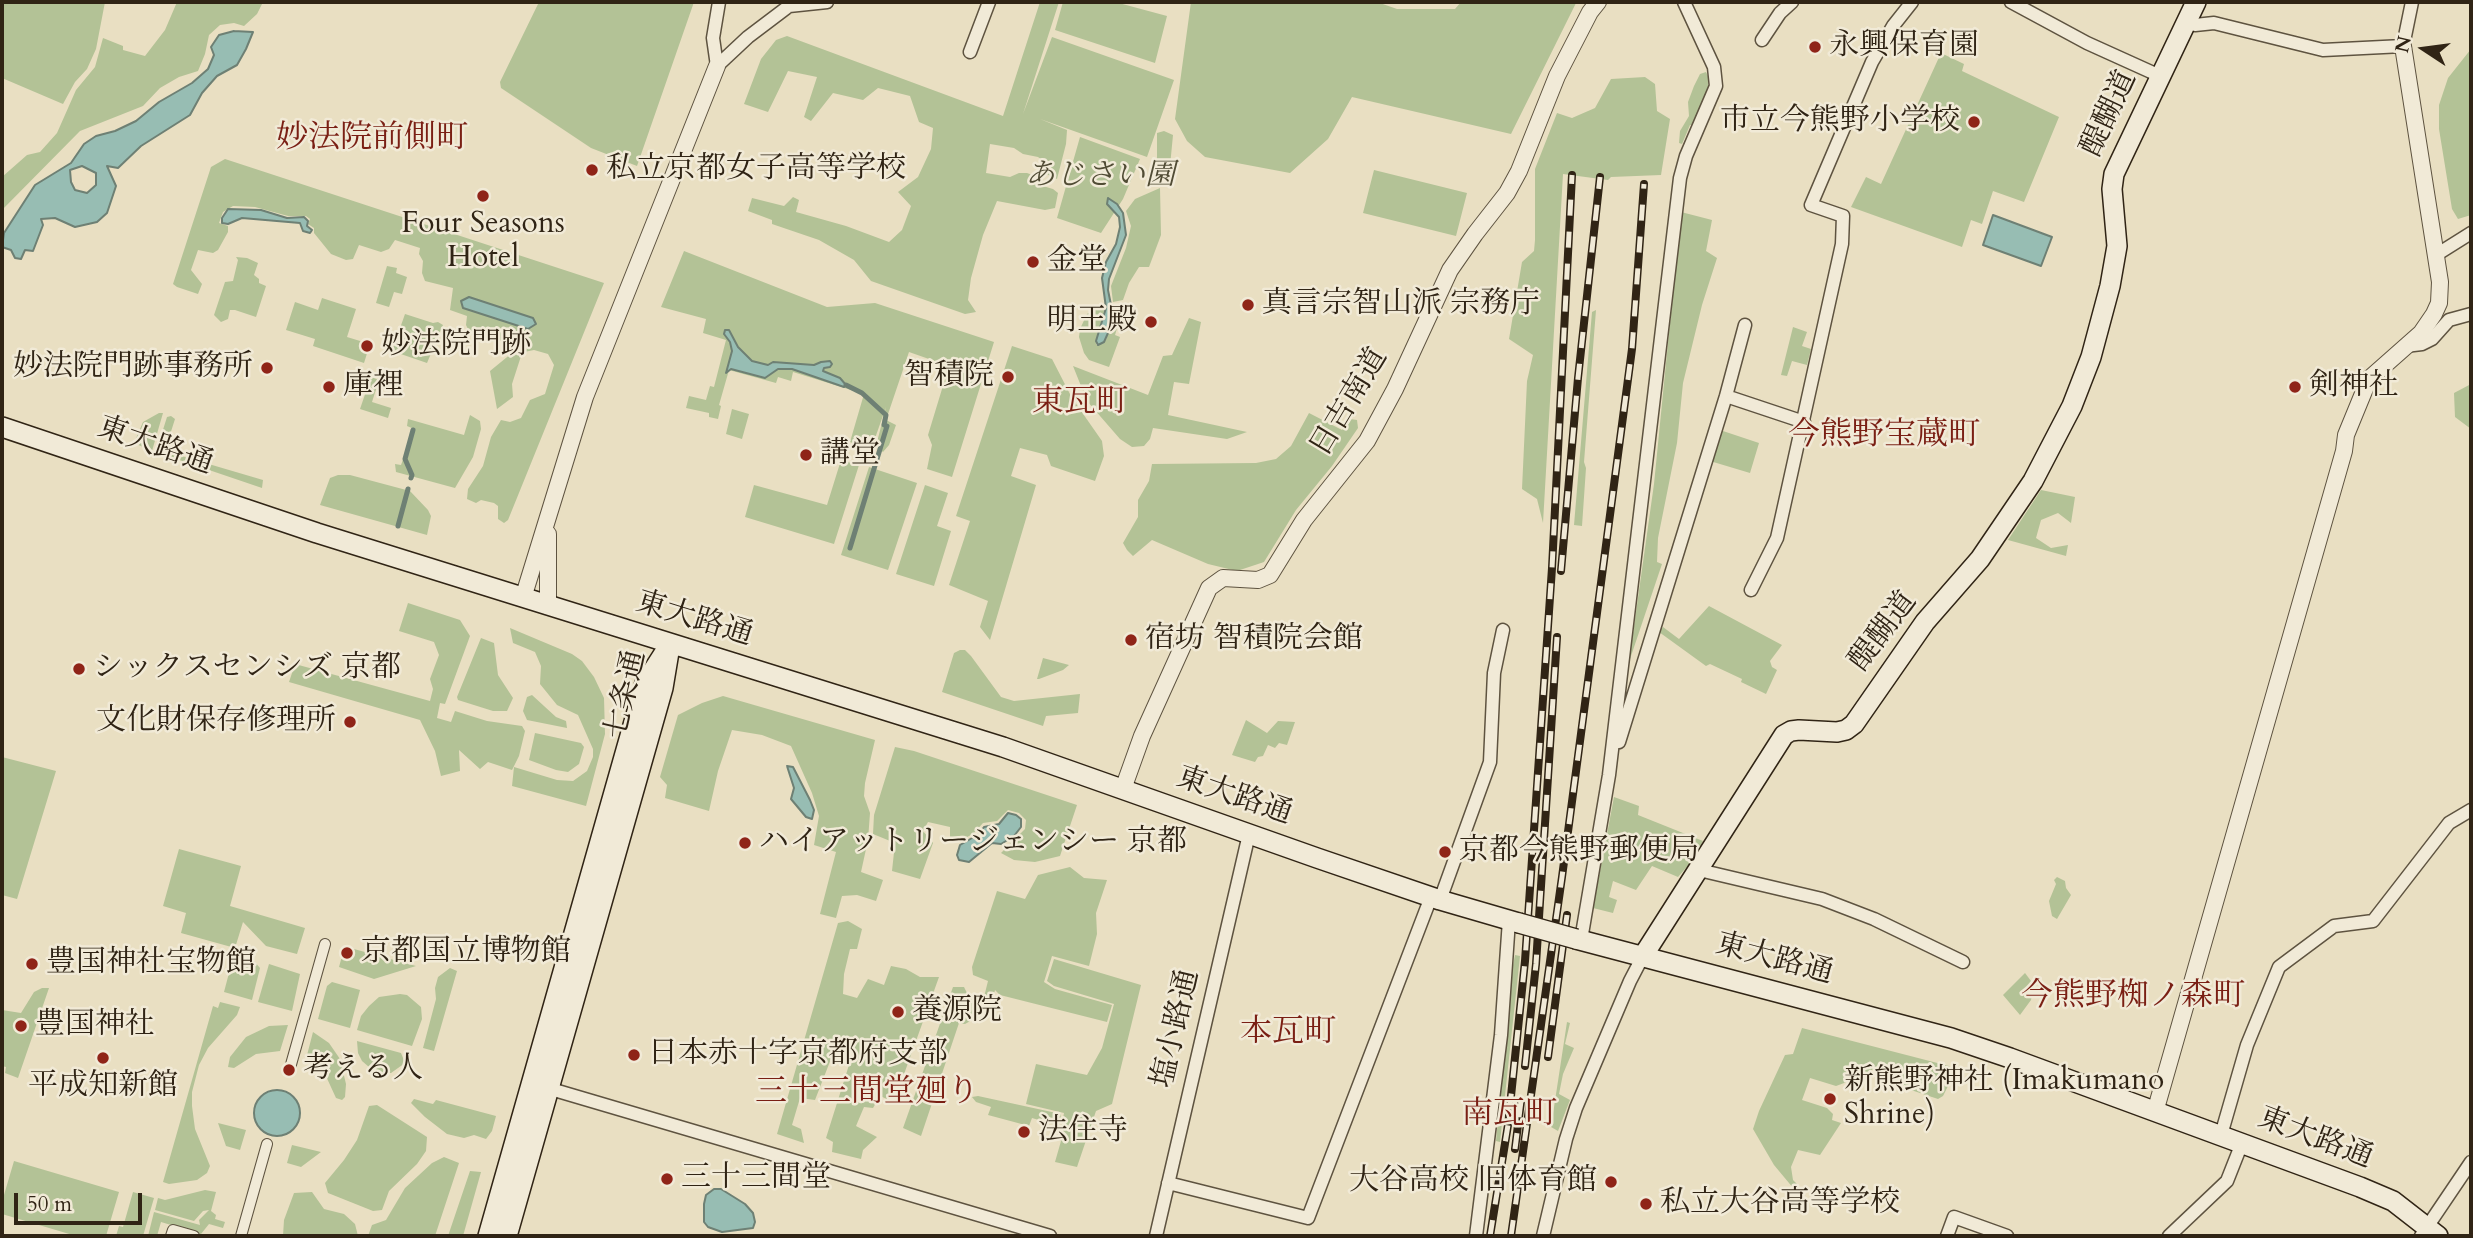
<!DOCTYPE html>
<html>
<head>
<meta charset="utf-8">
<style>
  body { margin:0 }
  #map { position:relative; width:2473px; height:1238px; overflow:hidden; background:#e9dfc2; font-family:Cardo,serif }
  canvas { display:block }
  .frame { position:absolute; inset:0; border:4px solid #302415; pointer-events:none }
  .north { position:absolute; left:2389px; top:14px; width:70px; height:70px; -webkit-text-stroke:5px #f1ead7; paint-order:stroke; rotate:283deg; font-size:19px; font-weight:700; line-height:28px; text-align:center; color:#302415 }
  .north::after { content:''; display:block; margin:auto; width:24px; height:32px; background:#302415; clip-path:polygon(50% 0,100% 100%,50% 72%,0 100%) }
  .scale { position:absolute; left:14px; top:1193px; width:128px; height:32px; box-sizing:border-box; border:4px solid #302415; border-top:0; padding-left:9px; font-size:21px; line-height:24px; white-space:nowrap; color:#302415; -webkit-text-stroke:5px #f1ead7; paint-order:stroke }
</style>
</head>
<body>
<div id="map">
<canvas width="2473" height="1238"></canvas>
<div class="frame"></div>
<div class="north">N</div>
<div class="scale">50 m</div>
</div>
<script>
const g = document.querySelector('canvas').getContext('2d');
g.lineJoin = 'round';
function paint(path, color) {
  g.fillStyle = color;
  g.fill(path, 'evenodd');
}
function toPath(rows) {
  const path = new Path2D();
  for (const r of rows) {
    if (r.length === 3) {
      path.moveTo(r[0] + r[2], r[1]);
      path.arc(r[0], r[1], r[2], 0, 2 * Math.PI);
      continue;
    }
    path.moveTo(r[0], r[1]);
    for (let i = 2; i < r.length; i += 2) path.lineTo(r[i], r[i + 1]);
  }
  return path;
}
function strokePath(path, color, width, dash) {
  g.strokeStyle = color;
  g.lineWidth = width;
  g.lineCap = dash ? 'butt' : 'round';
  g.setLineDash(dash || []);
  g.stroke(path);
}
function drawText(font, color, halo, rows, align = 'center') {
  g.font = font + ' Cardo,"Noto Serif JP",serif';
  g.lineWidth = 5;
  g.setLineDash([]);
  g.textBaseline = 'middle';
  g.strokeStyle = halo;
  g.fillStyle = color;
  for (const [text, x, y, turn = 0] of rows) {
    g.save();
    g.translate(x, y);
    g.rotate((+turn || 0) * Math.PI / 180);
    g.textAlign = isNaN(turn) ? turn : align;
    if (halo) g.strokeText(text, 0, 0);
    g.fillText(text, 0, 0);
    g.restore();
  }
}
paint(toPath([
  [2,2,105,2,96,49,87,69,75,82,63,104,2,78],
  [177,2,263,2,257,14,244,26,234,23,220,25,209,35,205,54,198,71,179,77,160,88,143,106,80,131,2,210,2,177,27,155,40,152,57,133,76,90,95,67,103,38,123,46,123,50,145,56,165,30],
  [539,2,694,2,637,166,591,148,501,88,500,82],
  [1040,2,1059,2,1023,114,1052,37,1174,80,1147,157,1040,119,1067,130,1066,144,1057,179,1044,173,1046,163,1038,157,1023,154,1014,148,990,144,986,173,1010,177,1019,173,1027,173,1035,176,1036,184,1053,189,1058,193,1055,208,1045,210,997,201,983,235,971,278,968,300,976,312,965,314,871,281,854,260,819,240,772,224,772,220,748,211,752,198,784,206,793,197,799,200,796,212,846,226,889,242,902,230,911,206,898,192,918,177,931,149,933,128,919,122,910,96,878,88,863,100,833,93,811,121,804,117,817,77,788,71,768,112,744,104,761,59,776,40,787,36,1003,116],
  [1063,2,1115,2,1167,16,1155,63,1055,30],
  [1191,2,1377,2,1397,9,1455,9,1461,2,1576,3,1511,134,1352,97,1328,139,1290,173,1205,157,1187,141,1175,119],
  [2471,49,2471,215,2458,219,2452,209,2439,129,2439,105,2448,78],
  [1941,53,1964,64,1962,71,2059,117,2024,202,1993,191,1982,224,1971,220,1962,247,1851,207,1866,177,1881,184],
  [1706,72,1709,78,1708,93,1692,125,1690,125,1682,144,1679,143,1680,131,1689,116,1688,102,1694,86,1700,74],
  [1645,77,1655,84,1657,111,1670,119,1661,175,1611,177,1608,180,1563,174,1543,523,1537,499,1522,489,1527,381,1533,355,1509,339,1522,262,1534,251,1535,240,1535,169,1557,113,1572,118,1595,108,1611,79],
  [1164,131,1173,135,1170,166,1172,172,1161,173,1157,160,1157,133],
  [1080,137,1140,159,1123,199,1101,233,1057,218],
  [225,159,604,283,508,520,504,523,498,519,498,506,494,503,481,500,476,503,467,499,468,489,483,466,491,437,501,420,510,422,521,418,530,400,545,394,554,365,548,354,534,350,524,352,504,340,491,342,477,340,470,333,466,325,467,316,450,310,453,288,425,281,422,273,423,261,419,254,420,248,395,240,389,249,381,252,359,245,353,259,346,260,331,254,314,233,314,228,308,224,310,219,306,216,288,216,255,207,233,206,223,212,219,223,228,226,228,232,218,250,213,253,198,250,191,270,202,284,198,294,177,287,173,284,211,167],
  [1374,170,1467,193,1456,236,1363,213],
  [1160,188,1161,235,1149,267,1139,267,1129,283,1123,300,1113,302,1111,286,1126,248,1131,226,1126,211,1135,199],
  [1681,212,1712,220,1706,251,1717,258,1702,305,1683,383,1677,443,1658,538,1657,562,1662,564,1629,662,1654,484],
  [684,251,827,307,875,303,994,342,952,477,927,469,932,445,928,435,949,366,909,352,886,420,896,425,889,445,883,452,876,446,886,407,873,444,866,443,865,447,850,442,864,394,793,372,791,381,778,377,776,383,729,370,719,405,721,406,718,419,709,417,709,413,686,408,689,396,706,400,710,386,714,387,726,340,703,333,706,319,661,307],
  [236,257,247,258,258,263,254,275,259,279,259,283,266,286,256,317,235,310,230,310,228,319,221,322,214,315,225,282,233,281,238,260],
  [387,266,397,268,396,273,407,277,402,294,394,292,389,307,376,303],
  [322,298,356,309,347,337,370,344,364,363,313,346,315,339,286,330,295,302,318,310],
  [1101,305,1105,308,1096,340,1096,345,1106,340,1114,309,1122,312,1115,335,1120,337,1109,367,1089,360,1084,353,1079,337,1080,329,1087,314],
  [1596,310,1584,462,1586,468,1582,526,1574,525,1592,312],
  [405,314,433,323,438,322,443,325,427,363,392,351],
  [1189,318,1201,322,1189,384,1174,382,1168,415,1247,432,1227,439,1153,428,1150,439,1144,446,1132,447,1120,439,1087,401,1073,366,1148,395,1163,356,1172,355],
  [1793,327,1807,332,1802,346,1811,349,1807,365,1792,361,1787,376,1781,375],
  [1012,346,1052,359,1072,398,1102,441,1104,456,1095,481,1051,466,1047,455,1020,448,1011,476,1036,485,990,640,980,627,988,601,949,585,970,521,956,516],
  [512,353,522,353,512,384,513,397,497,409,490,371],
  [371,377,379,380,372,402,391,408,388,418,360,409],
  [2471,384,2471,429,2455,417,2454,393],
  [732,409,749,414,742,439,726,434],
  [159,413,163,413,152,451,134,443,143,422],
  [1309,413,1342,430,1350,419,1357,420,1358,428,1332,466,1296,510,1264,562,1237,571,1208,564,1152,540,1133,556,1127,550,1123,543,1138,517,1138,500,1149,481,1152,464,1256,463,1276,459,1291,446],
  [470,415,480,421,481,429,473,457,455,488,396,472,395,464,401,465,414,429,407,426,408,419,464,435],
  [171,416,175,419,168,441,168,452,263,480,262,488,156,452,167,417],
  [1720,430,1759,443,1750,473,1710,461],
  [841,460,859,465,834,544,745,517,754,485,827,505],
  [869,467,917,483,888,570,841,555],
  [338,475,350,475,410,491,428,510,431,516,427,535,320,505,330,478],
  [925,485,948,493,937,526,951,531,934,586,896,574],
  [2041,490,2075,497,2071,523,2058,513,2041,520,2036,538,2051,548,2068,545,2066,556,2008,540],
  [408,603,460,620,470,636,445,704,440,703,437,718,451,722,455,711,487,721,522,726,525,731,519,756,512,770,488,762,480,769,459,750,460,771,441,776,435,751,420,720,289,682,295,664,430,701,433,689,430,679,439,655,434,642,399,631],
  [1709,606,1782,645,1770,661,1772,667,1777,670,1766,694,1741,682,1742,679,1710,664,1706,666,1659,632,1663,627,1679,639],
  [510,628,572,654,582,661,594,677,604,698,605,734,586,806,512,786,514,767,557,780,573,781,587,771,593,757,593,749,578,715,557,705,540,684,541,666,535,652,513,643],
  [481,638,494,643,498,675,513,698,507,711,493,711,458,700,457,697],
  [960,650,965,650,971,656,1001,697,1014,701,1080,694,1078,713,1046,716,1043,726,942,692,954,653],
  [1043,658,1069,665,1063,670,1039,679,1037,679],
  [532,695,556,717,566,721,567,728,527,720,523,711,527,697],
  [723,696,875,740,865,783,864,796,870,813,868,840,861,872,883,880,876,901,857,895,842,896,836,918,820,914,836,852,814,845,819,816,812,793,791,746,762,735,732,730,718,771,709,811,665,798,667,785,660,777,678,715,702,703],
  [1246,720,1267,733,1278,721,1295,722,1287,745,1279,743,1275,748,1268,745,1263,756,1258,757,1255,762,1232,755],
  [535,733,581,743,584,747,579,764,568,772,556,770,529,760],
  [895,747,914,751,1077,805,1060,856,1035,862,1014,860,1001,853,1025,829,1026,820,1019,813,1008,810,997,821,983,823,973,834,957,842,950,839,950,827,928,822,923,831,933,843,920,879,892,871,895,843,873,834,874,815],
  [2,757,56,771,17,899,2,895],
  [1614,797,1639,806,1638,815,1703,841,1692,861,1678,877,1652,866,1636,890,1613,881,1609,897,1617,900,1613,913,1593,908],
  [179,849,241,866,230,906,305,928,297,954,266,946,243,922,235,948,181,933,186,913,163,906],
  [1070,867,1084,878,1107,880,1096,913,1097,934,1089,966,1052,956,1044,982,1055,989,1112,1005,1107,1022,1000,995,995,990,990,1010,965,1024,959,1023,921,1136,903,1128,953,987,964,987,967,993,984,997,988,981,973,975,972,967,997,891,1025,899,1038,875],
  [2057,877,2065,881,2066,888,2071,895,2057,919,2052,916,2049,901,2056,884,2054,880],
  [848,921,862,929,857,949,850,949,844,974,843,994,857,998,868,979,884,985,891,966,906,969,920,977,939,977,894,1102,880,1096,873,1108,864,1107,856,1126,877,1137,863,1150,861,1159,832,1152,833,1142,826,1138,854,1049,836,1046,815,1100,800,1098,792,1125,801,1129,804,1143,777,1134,838,923],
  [354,949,416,966,374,979,339,967,342,956,352,957],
  [234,954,253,960,260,968,252,1000,224,992],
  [1515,955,1520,956,1500,1142,1496,1141,1511,976],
  [1054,959,1141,985,1112,1104,1096,1111,1077,1167,1055,1162,1061,1141,1059,1140,1064,1113,1026,1104,1036,1064,1087,1075,1102,1048,1114,1004,1054,986,1047,981],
  [269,964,300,974,292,1011,258,1002],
  [450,968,457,971,434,1051,423,1048,436,999,435,988,438,977],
  [2025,973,2031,981,2032,994,2031,1000,2020,1015,2003,995],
  [332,982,360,990,350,1028,318,1019,327,986],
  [42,988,49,988,18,1078,5,1073,6,1067,2,1066,2,1010,21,1013,34,992],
  [400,994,407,995,421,1007,422,1019,412,1046,357,1030,361,1016,369,1006,379,997],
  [220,1002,240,1007,237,1015,208,1048,199,1065,192,1092,192,1106,195,1129,210,1166,207,1173,197,1180,169,1184,163,1182,213,1006,218,1008],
  [1567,1022,1570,1023,1565,1044,1574,1048,1563,1074,1559,1094,1570,1100,1558,1131,1551,1127],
  [288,1025,280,1051,256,1054,234,1068,228,1067,230,1057,246,1037,269,1026],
  [1802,1028,1949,1066,1951,1069,1948,1086,1943,1096,1938,1099,1908,1089,1885,1065,1877,1066,1866,1075,1836,1086,1810,1078,1802,1100,1827,1108,1833,1114,1832,1120,1841,1123,1820,1155,1798,1150,1791,1167,1793,1180,1798,1185,1794,1189,1774,1165,1753,1129,1759,1111,1785,1055,1793,1054],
  [313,1032,329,1043,340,1059,346,1084,345,1097,342,1100,336,1098,325,1074,306,1059],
  [357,1041,401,1053,405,1063,391,1073,376,1073,362,1061,358,1053],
  [978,1096,1061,1114,1059,1126,1032,1118,1029,1126,988,1115,991,1107,976,1102,972,1097],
  [414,1099,433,1104,436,1100,496,1116,492,1131,486,1139,474,1135,464,1138,447,1134,425,1117,411,1103],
  [377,1105,427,1137,426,1151,417,1164,389,1191,382,1210,373,1211,328,1193,325,1183,344,1160,357,1140,369,1106],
  [218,1123,246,1130,240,1150,226,1146],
  [292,1145,321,1152,301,1167,287,1163],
  [444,1157,459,1163,435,1236,368,1236,372,1225,386,1220,405,1188,432,1163],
  [14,1161,119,1192,106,1236,76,1236,2,1214,2,1194,4,1195],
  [470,1171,481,1172,463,1236,448,1236],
  [205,1190,216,1192,211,1211,216,1215,215,1219,225,1222,223,1228,209,1224,201,1234,161,1222,157,1236,148,1236,154,1212,200,1225,199,1220,209,1210,203,1211,194,1221,155,1210,158,1198,165,1200],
  [133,1192,154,1198,143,1236,116,1236,119,1226,123,1227],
  [312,1192,324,1209,344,1214,355,1224,358,1236,283,1236,284,1220,294,1193]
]), '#b3c296');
const water = toPath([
  [234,31,253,32,246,49,237,65,217,76,202,93,190,115,141,146,118,168,107,166,116,186,107,213,97,222,75,227,55,218,41,219,43,225,33,251,25,250,21,259,15,258,11,250,2,247,4,233,35,185,71,163,84,144,96,136,115,131,136,121,159,102,192,83,208,69,214,55,211,47,219,35,234,31],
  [82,166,96,173,96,185,87,193,75,190,71,182,70,170,82,166],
  [1108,198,1117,204,1123,213,1126,235,1109,279,1108,290,1112,310,1108,333,1104,342,1098,345,1096,341,1106,308,1102,278,1106,262,1116,244,1120,227,1119,217,1107,204,1108,198],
  [228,209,261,210,287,218,304,217,308,221,307,226,312,230,310,233,303,231,300,223,242,218,228,224,222,223,222,218,228,209],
  [1993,215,2052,237,2041,266,1983,245,1993,215],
  [469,297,533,318,536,324,528,329,463,308,461,301,469,297],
  [725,330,729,330,738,347,752,361,768,365,773,362,814,365,821,362,830,361,832,364,830,367,824,368,823,371,840,378,846,385,844,387,792,369,778,369,765,378,731,369,726,373,732,351,730,342,724,334,725,330],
  [787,766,793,767,810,800,814,810,812,819,806,817,791,799,794,788,787,766],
  [1008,813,1016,815,1021,819,1021,827,1014,836,1001,844,992,843,969,862,959,860,957,855,960,845,979,834,984,827,999,824,1008,813],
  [277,1113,23],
  [714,1189,721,1189,745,1204,753,1213,755,1222,753,1228,722,1232,708,1227,704,1222,704,1204,706,1195,714,1189]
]);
paint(water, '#97bdb3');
strokePath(water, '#6e8074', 2);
strokePath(toPath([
  [846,385,862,393,886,415,884,425,887,426,850,548],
  [411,478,412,475,405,459,413,430],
  [398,526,408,489]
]), '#6e8074', 5);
const pedestrian = toPath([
  [290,1068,325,944],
  [171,1236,173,1230,194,1236],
  [241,1236,267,1144]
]);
const minor = toPath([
  [2011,2,2087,43,2160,76],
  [2187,21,2195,25,2214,23,2323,50,2403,46,2412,2],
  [1762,40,1780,13,1792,2],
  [970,52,989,2],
  [717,66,748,37,789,6,827,2],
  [717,66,713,38,719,2],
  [2436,255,2471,233],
  [2405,346,2422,344,2432,339,2449,320,2471,314],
  [1726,396,1804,422],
  [1751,590,1777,538,1842,244,1843,216,1811,205,1872,62,1893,26,1912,2],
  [1619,742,1726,396,1745,325],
  [1699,870,1822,899,1874,919,1963,962],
  [1440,900,1490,762,1494,673,1503,630],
  [1581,940,1609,775,1680,178,1686,156,1716,86,1714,67,1684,2],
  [544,1087,1050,1236],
  [2221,1135,2247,1045,2279,967,2334,926,2373,921,2449,823,2471,810],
  [1168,1183,1308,1218,1431,897],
  [1156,1236,1249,834],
  [1476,1236,1501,1035,1509,920],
  [1543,1236,1566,1139,1576,1108,1630,981,1643,956],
  [1947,1236,1954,1217,2007,1236],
  [2169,1236,2227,1181,2242,1143],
  [2421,1236,2471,1162]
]);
const tertiary = toPath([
  [548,534,548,606],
  [523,598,585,397,717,66],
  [1123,789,1142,736,1209,588,1223,578,1258,580,1270,575,1304,520,1367,441,1395,389,1450,270,1475,234,1507,193,1519,171,1557,76,1590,12,1598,2],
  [2155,1112,2344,451,2346,435,2369,379,2421,333,2434,314,2439,303,2440,282,2403,46]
]);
const secondary = toPath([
  [2,427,317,533,1003,747,1317,858,1440,900,1519,923],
  [1576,939,1951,1038,2010,1058,2360,1187,2393,1201,2438,1236],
  [1643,956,1784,735,1791,731,1799,730,1837,732,1846,730,1854,724,1925,622,1980,559,2033,481,2072,406,2091,357,2110,286,2117,246,2112,189,2114,174,2196,2],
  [488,1236,645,683,670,644],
  [507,1236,663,688,669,652]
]);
strokePath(pedestrian, '#5e5340', 12);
strokePath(minor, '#5e5340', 15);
strokePath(tertiary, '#5e5340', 18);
strokePath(secondary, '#302415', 22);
strokePath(pedestrian, '#f1ead7', 10);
strokePath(minor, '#f1ead7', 12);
strokePath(tertiary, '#f1ead7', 16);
strokePath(secondary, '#f1ead7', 19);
const rail = toPath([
  [1561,571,1578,378,1600,177],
  [1548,1057,1567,915],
  [1525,1066,1536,964,1557,637],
  [1515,1149,1521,1101],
  [1490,1236,1508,1125,1525,961,1552,568,1572,175],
  [1511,1236,1562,877,1632,349,1644,184]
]);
strokePath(rail, '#302415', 8);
strokePath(rail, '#f1ead7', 5, [16]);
const secondaryBridge = toPath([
  [1519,923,1576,939]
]);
strokePath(secondaryBridge, '#302415', 22, []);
strokePath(secondaryBridge, '#f1ead7', 19);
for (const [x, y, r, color] of [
  [1815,47,7,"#8f2418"],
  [1974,122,7,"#8f2418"],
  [592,170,7,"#8f2418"],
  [483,196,7,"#8f2418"],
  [1033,262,7,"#8f2418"],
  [1248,305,7,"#8f2418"],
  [1151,322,7,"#8f2418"],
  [367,346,7,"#8f2418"],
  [267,368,7,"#8f2418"],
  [1008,377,7,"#8f2418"],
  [329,387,7,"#8f2418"],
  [2295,387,7,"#8f2418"],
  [806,455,7,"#8f2418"],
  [1131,640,7,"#8f2418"],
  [79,669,7,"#8f2418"],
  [350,722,7,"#8f2418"],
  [745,843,7,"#8f2418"],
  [1445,852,7,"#8f2418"],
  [347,953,7,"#8f2418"],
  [32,964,7,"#8f2418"],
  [898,1012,7,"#8f2418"],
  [21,1026,7,"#8f2418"],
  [634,1055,7,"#8f2418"],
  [103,1058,7,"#8f2418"],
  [289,1070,7,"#8f2418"],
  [1830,1099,7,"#8f2418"],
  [1024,1132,7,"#8f2418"],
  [667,1179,7,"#8f2418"],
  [1611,1182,7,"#8f2418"],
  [1646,1204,7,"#8f2418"]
]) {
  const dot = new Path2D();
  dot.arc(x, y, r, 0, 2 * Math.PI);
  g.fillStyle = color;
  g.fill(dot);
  strokePath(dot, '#f1ead7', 2.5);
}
drawText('30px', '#302415', '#f1ead7', [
  ["永興保育園",1829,47],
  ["市立今熊野小学校",1960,122,"right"],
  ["私立京都女子高等学校",606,170],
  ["Four Seasons",483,225,"center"],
  ["Hotel",483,259,"center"],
  ["金堂",1047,262],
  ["真言宗智山派 宗務庁",1262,305],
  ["明王殿",1137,322,"right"],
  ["妙法院門跡",381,346],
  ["妙法院門跡事務所",253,368,"right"],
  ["智積院",994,377,"right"],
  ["庫裡",343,387],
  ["剣神社",2309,387],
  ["講堂",820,455],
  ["宿坊 智積院会館",1145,640],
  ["シックスセンシズ 京都",93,669],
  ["文化財保存修理所",336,722,"right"],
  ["ハイアットリージェンシー 京都",759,843],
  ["京都今熊野郵便局",1459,852],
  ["京都国立博物館",361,953],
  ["豊国神社宝物館",46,964],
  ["養源院",912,1012],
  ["豊国神社",35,1026],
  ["日本赤十字京都府支部",648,1055],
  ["考える人",303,1070],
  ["新熊野神社 (Imakumano",1844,1082],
  ["Shrine)",1844,1116],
  ["平成知新館",103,1087,"center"],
  ["法住寺",1038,1132],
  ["三十三間堂",681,1179],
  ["大谷高校 旧体育館",1597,1182,"right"],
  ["私立大谷高等学校",1660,1204]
], 'left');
drawText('30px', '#302415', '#f1ead7', [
  ["醍醐道",2110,114,-65],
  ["日吉南道",1350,403,-59],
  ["東大路通",155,447,19],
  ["東大路通",694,620,17],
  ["醍醐道",1884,632,-53],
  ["七条通",627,695,-77],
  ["東大路通",1234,797,19],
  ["東大路通",1774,960,15],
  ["塩小路通",1177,1029,-77],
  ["東大路通",2315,1139,21]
]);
drawText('italic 30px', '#514c35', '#f1ead7', [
  ["あじさい園",1100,177]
]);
drawText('32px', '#7a1f14', '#f1ead7', [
  ["妙法院前側町",372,140],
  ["東瓦町",1080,404],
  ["今熊野宝蔵町",1884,437],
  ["今熊野椥ノ森町",2133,998],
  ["本瓦町",1288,1034],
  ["三十三間堂廻り",867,1094],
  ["南瓦町",1509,1116]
]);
</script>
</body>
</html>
